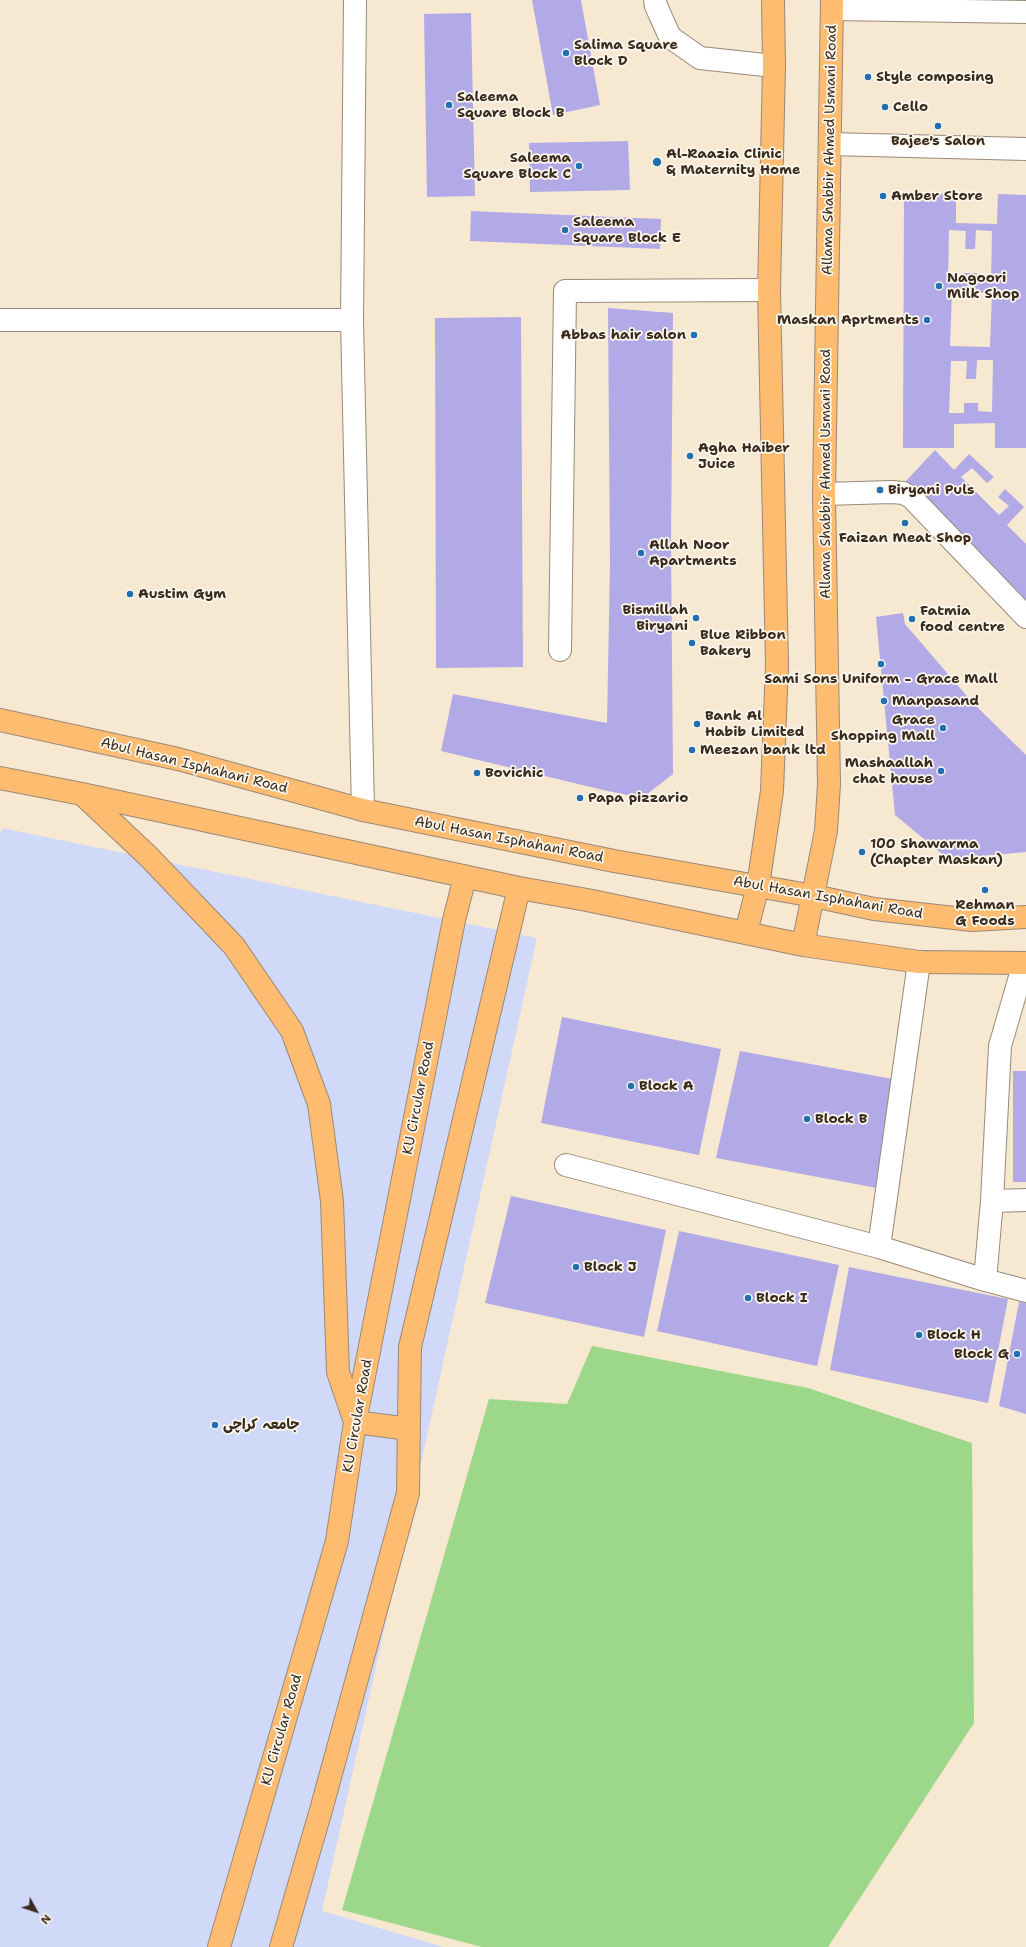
<!DOCTYPE html>
<html>
<head>
<meta charset="utf-8">
<style>
  body { margin:0 }
  #map { position:relative; width:1026px; height:1947px; overflow:hidden; background:#f7e8d2; font-family:"Shantell Sans",sans-serif }
  canvas { display:block }
  .north { position:absolute; left:16px; top:1891px; width:40px; height:40px; -webkit-text-stroke:3px #fbf7ec; paint-order:stroke; rotate:130deg; font-size:11px; font-weight:700; line-height:16px; text-align:center; color:#3b2a1e }
  .north::after { content:''; display:block; margin:auto; width:14px; height:18px; background:#3b2a1e; clip-path:polygon(50% 0,100% 100%,50% 72%,0 100%) }
</style>
</head>
<body>
<div id="map">
<canvas width="1026" height="1947"></canvas>
<div class="north">N</div>
</div>
<script>
const g = document.querySelector('canvas').getContext('2d');
g.lineJoin = 'round';
function paint(path, color) {
  g.fillStyle = color;
  g.fill(path, 'evenodd');
}
function toPath(rows) {
  const path = new Path2D();
  for (const r of rows) {
    path.moveTo(r[0], r[1]);
    for (let i = 2; i < r.length; i += 2) path.lineTo(r[i], r[i + 1]);
  }
  return path;
}
function strokePath(path, color, width, dash) {
  g.strokeStyle = color;
  g.lineWidth = width;
  g.lineCap = dash ? 'butt' : 'round';
  g.setLineDash(dash || []);
  g.stroke(path);
}
function drawText(font, color, halo, rows, align = 'center') {
  g.font = font + ' "Shantell Sans","Playpen Sans Arabic",sans-serif';
  g.lineWidth = 3.5;
  g.setLineDash([]);
  g.textBaseline = 'middle';
  g.strokeStyle = halo;
  g.fillStyle = color;
  for (const [text, x, y, turn = 0] of rows) {
    g.save();
    g.translate(x, y);
    g.rotate((+turn || 0) * Math.PI / 180);
    g.textAlign = isNaN(turn) ? turn : align;
    if (halo) g.strokeText(text, 0, 0);
    g.fillText(text, 0, 0);
    g.restore();
  }
}
paint(toPath([
  [2,828,537,938,322,1911,444,1947,0,1947,0,834]
]), '#d1d9f9');
paint(toPath([
  [592,1346,808,1388,972,1443,974,1723,828,1947,482,1947,342,1910,489,1399,567,1404]
]), '#9dd78a');
paint(toPath([
  [532,0,581,0,600,105,553,115],
  [471,13,475,196,427,197,424,14],
  [628,141,630,190,530,192,529,143],
  [956,193,956,223,997,224,998,194,1026,195,1026,448,995,448,995,423,954,424,954,448,903,448,904,195],
  [949,230,966,231,965,249,975,249,976,230,992,231,991,281,977,281,977,273,963,273,963,283,948,283],
  [952,292,992,293,990,347,950,346],
  [977,360,993,360,992,412,978,411,978,403,964,403,964,413,949,413,951,361,967,361,966,379,976,379],
  [471,211,661,219,660,249,470,241],
  [608,308,673,313,671,543,673,774,642,798,603,790,441,751,453,694,607,723,610,564],
  [521,317,523,667,436,668,435,318],
  [935,450,954,470,969,454,994,477,987,483,972,468,961,477,999,515,1009,506,998,497,1005,489,1024,507,1007,525,1026,544,1026,609,905,482],
  [903,613,905,624,972,702,1026,755,1026,852,948,859,895,815,876,617],
  [562,1017,721,1049,699,1155,541,1123],
  [740,1051,898,1080,877,1188,716,1158],
  [1013,1071,1026,1071,1026,1182,1013,1182],
  [511,1196,666,1230,644,1337,485,1303],
  [679,1231,839,1265,817,1366,657,1331],
  [849,1267,1008,1299,988,1403,830,1370],
  [1019,1302,1026,1303,1026,1414,999,1406]
]), '#b2aae7');
const minor = toPath([
  [355,0,352,320,363,810],
  [655,0,656,6,670,37,700,58,774,66],
  [832,9,1026,12],
  [830,144,1026,149],
  [0,320,352,320],
  [824,494,892,492,903,493,911,497,1026,617],
  [560,650,565,291,769,290],
  [1024,963,1000,1046,992,1201,1026,1200],
  [566,1165,879,1247,985,1280,992,1201],
  [879,1247,919,962],
  [985,1280,1026,1291]
]);
const major = toPath([
  [0,720,178,759,363,810,614,861,814,896,874,909,972,920,1026,917],
  [0,778,82,794,519,888,587,900,803,945,919,962,1026,963],
  [82,794,149,857,234,946,292,1031,319,1104,332,1201,338,1372,355,1422,409,1429],
  [746,932,758,886,772,791,777,665,769,290,774,66,773,0],
  [803,945,826,831,829,784,824,494,832,0],
  [219,1947,337,1541,355,1422,454,920,465,877],
  [281,1947,321,1810,408,1493,410,1347,519,888]
]);
strokePath(minor, '#998978', 24);
strokePath(major, '#998978', 24);
strokePath(minor, '#fff', 22);
strokePath(major, '#febc70', 22);
for (const [x, y, r, color] of [
  [566,53,4,"#1f6fb2"],
  [868,77,4,"#1f6fb2"],
  [449,105,4,"#1f6fb2"],
  [885,107,4,"#1f6fb2"],
  [938,126,4,"#1f6fb2"],
  [657,162,5,"#1f6fb2"],
  [579,166,4,"#1f6fb2"],
  [883,196,4,"#1f6fb2"],
  [565,230,4,"#1f6fb2"],
  [939,286,4,"#1f6fb2"],
  [927,320,4,"#1f6fb2"],
  [694,335,4,"#1f6fb2"],
  [690,456,4,"#1f6fb2"],
  [880,490,4,"#1f6fb2"],
  [905,523,4,"#1f6fb2"],
  [641,553,4,"#1f6fb2"],
  [130,594,4,"#1f6fb2"],
  [696,618,4,"#1f6fb2"],
  [912,619,4,"#1f6fb2"],
  [692,643,4,"#1f6fb2"],
  [881,664,4,"#1f6fb2"],
  [884,701,4,"#1f6fb2"],
  [697,724,4,"#1f6fb2"],
  [943,728,4,"#1f6fb2"],
  [692,750,4,"#1f6fb2"],
  [941,771,4,"#1f6fb2"],
  [477,773,4,"#1f6fb2"],
  [580,798,4,"#1f6fb2"],
  [862,852,4,"#1f6fb2"],
  [985,890,4,"#1f6fb2"],
  [631,1086,4,"#1f6fb2"],
  [807,1119,4,"#1f6fb2"],
  [576,1267,4,"#1f6fb2"],
  [748,1298,4,"#1f6fb2"],
  [919,1335,4,"#1f6fb2"],
  [1017,1354,4,"#1f6fb2"],
  [215,1425,4,"#1f6fb2"]
]) {
  const dot = new Path2D();
  dot.arc(x, y, r, 0, 2 * Math.PI);
  g.fillStyle = color;
  g.fill(dot);
  strokePath(dot, '#fbf7ec', 1.5);
}
drawText('bold 14px', '#3b2a1e', '#fbf7ec', [
  ["Salima Square",574,45],
  ["Block D",574,61],
  ["Style composing",876,77],
  ["Saleema",457,97],
  ["Square Block B",457,113],
  ["Cello",893,107],
  ["Bajee's Salon",938,141,"center"],
  ["Al-Raazia Clinic",666,154],
  ["& Maternity Home",666,170],
  ["Saleema",571,158,"right"],
  ["Square Block C",571,174,"right"],
  ["Amber Store",891,196],
  ["Saleema",573,222],
  ["Square Block E",573,238],
  ["Nagoori",947,278],
  ["Milk Shop",947,294],
  ["Maskan Aprtments",919,320,"right"],
  ["Abbas hair salon",686,335,"right"],
  ["Agha Haiber",698,448],
  ["Juice",698,464],
  ["Biryani Puls",888,490],
  ["Faizan Meat Shop",905,538,"center"],
  ["Allah Noor",649,545],
  ["Apartments",649,561],
  ["Austim Gym",138,594],
  ["Bismillah",688,610,"right"],
  ["Biryani",688,626,"right"],
  ["Fatmia",920,611],
  ["food centre",920,627],
  ["Blue Ribbon",700,635],
  ["Bakery",700,651],
  ["Sami Sons Uniform - Grace Mall",881,679,"center"],
  ["Manpasand",892,701],
  ["Bank Al",705,716],
  ["Habib Limited",705,732],
  ["Grace",935,720,"right"],
  ["Shopping Mall",935,736,"right"],
  ["Meezan bank ltd",700,750],
  ["Mashaallah",933,763,"right"],
  ["chat house",933,779,"right"],
  ["Bovichic",485,773],
  ["Papa pizzario",588,798],
  ["100 Shawarma",870,844],
  ["(Chapter Maskan)",870,860],
  ["Rehman",985,905,"center"],
  ["G Foods",985,921,"center"],
  ["Block A",639,1086],
  ["Block B",815,1119],
  ["Block J",584,1267],
  ["Block I",756,1298],
  ["Block H",927,1335],
  ["Block G",1009,1354,"right"],
  ["جامعہ کراچی",223,1425]
], 'left');
drawText('14px', '#3b2a1e', '#fbf7ec', [
  ["Allama Shabbir Ahmed Usmani Road",830,150,-89],
  ["Allama Shabbir Ahmed Usmani Road",826,474,-90],
  ["Abul Hasan Isphahani Road",194,766,14],
  ["Abul Hasan Isphahani Road",509,840,11],
  ["Abul Hasan Isphahani Road",828,898,10],
  ["KU Circular Road",419,1098,-79],
  ["KU Circular Road",358,1416,-80],
  ["KU Circular Road",282,1730,-74]
]);
</script>
</body>
</html>
